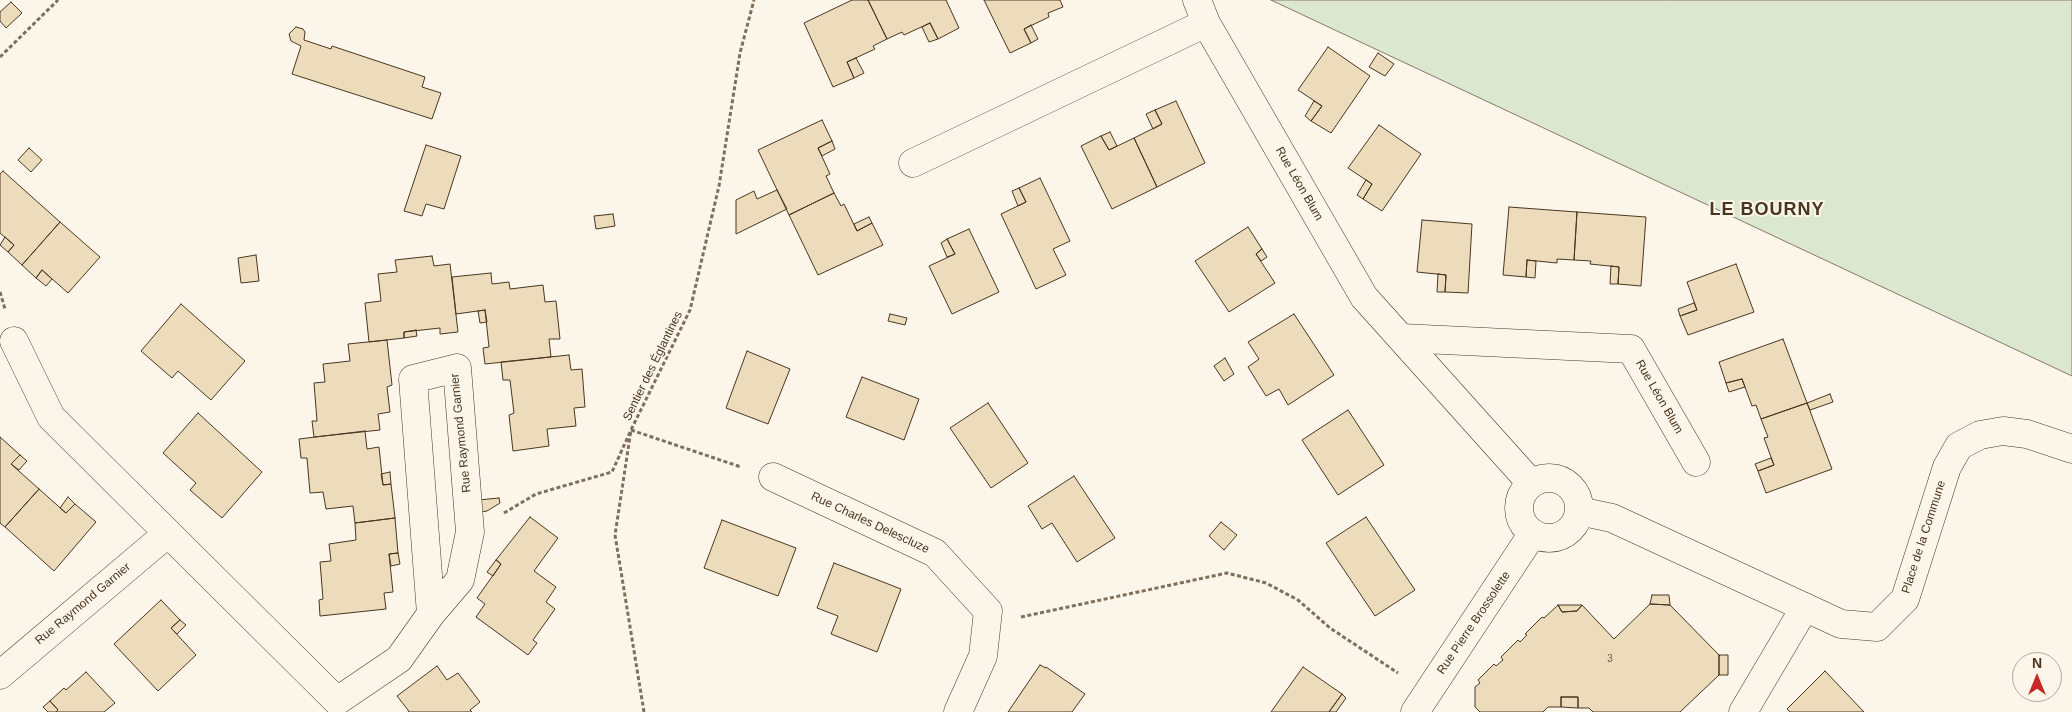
<!DOCTYPE html>
<html>
<head>
<meta charset="utf-8">
<style>
  body { margin:0 }
  #map { position:relative; width:2072px; height:712px; overflow:hidden; background:#fbf6e9; font-family:Helvetica,sans-serif }
  canvas { display:block }
  .north { position:absolute; left:2012px; top:652px; width:50px; height:50px; box-sizing:border-box; background:#fbf6e9; border:1px solid #b4a999; border-radius:50%; rotate:0deg; font-size:14px; font-weight:700; line-height:20px; text-align:center; color:#4a3520 }
  .north::after { content:''; display:block; margin:auto; width:18px; height:22px; background:#c62828; clip-path:polygon(50% 0,100% 100%,50% 72%,0 100%) }
</style>
</head>
<body>
<div id="map">
<canvas width="2072" height="712"></canvas>
<div class="north">N</div>
</div>
<script>
const g = document.querySelector('canvas').getContext('2d');
g.lineJoin = 'round';
function paint(path, color) {
  g.fillStyle = color;
  g.fill(path, 'evenodd');
}
function toPath(rows) {
  const path = new Path2D();
  for (const r of rows) {
    if (r.length === 3) {
      path.moveTo(r[0] + r[2], r[1]);
      path.arc(r[0], r[1], r[2], 0, 2 * Math.PI);
      continue;
    }
    path.moveTo(r[0], r[1]);
    for (let i = 2; i < r.length; i += 2) path.lineTo(r[i], r[i + 1]);
  }
  return path;
}
function strokePath(path, color, width, dash) {
  g.strokeStyle = color;
  g.lineWidth = width;
  g.lineCap = dash ? 'butt' : 'round';
  g.setLineDash(dash || []);
  g.stroke(path);
}
function drawText(font, color, halo, rows, align = 'center') {
  g.font = font + ' Helvetica,sans-serif';
  g.lineWidth = 4;
  g.setLineDash([]);
  g.textBaseline = 'middle';
  g.strokeStyle = halo;
  g.fillStyle = color;
  for (const [text, x, y, turn = 0] of rows) {
    g.save();
    g.translate(x, y);
    g.rotate((+turn || 0) * Math.PI / 180);
    g.textAlign = isNaN(turn) ? turn : align;
    if (halo) g.strokeText(text, 0, 0);
    g.fillText(text, 0, 0);
    g.restore();
  }
}
const green = toPath([
  [1271,0,2072,0,2072,376,1271,0]
]);
paint(green, '#dce7d0');
strokePath(green, '#887966', 1);
const building = toPath([
  [852,0,868,0,887,39,873,46,875,49,847,62,854,78,833,87,804,23,852,0],
  [868,0,946,0,959,28,938,39,930,23,904,35,902,32,887,39,868,0],
  [984,0,1060,0,1063,7,1048,13,1049,17,1024,29,1031,43,1010,53,984,0],
  [11,2,22,13,6,28,0,21,0,12,11,2],
  [930,23,938,39,929,42,922,27,930,23],
  [1031,25,1038,39,1031,43,1024,29,1031,25],
  [296,27,303,29,305,32,304,40,331,49,332,46,425,77,422,87,441,93,432,119,292,74,301,46,291,41,289,34,296,27],
  [1328,47,1370,76,1331,133,1311,121,1322,106,1298,90,1328,47],
  [1378,53,1394,64,1385,76,1369,67,1378,53],
  [856,58,864,73,854,78,847,62,856,58],
  [1176,101,1205,163,1157,187,1134,138,1162,124,1155,110,1176,101],
  [1314,101,1322,106,1311,121,1305,116,1314,101],
  [1155,110,1162,124,1153,129,1146,114,1155,110],
  [822,120,832,141,818,148,830,174,826,176,834,193,789,215,758,150,822,120],
  [1379,125,1421,154,1382,211,1363,199,1372,184,1348,168,1379,125],
  [1110,132,1117,146,1109,150,1101,136,1110,132],
  [1101,136,1109,150,1134,138,1157,187,1112,209,1081,146,1101,136],
  [832,141,835,149,822,156,818,148,832,141],
  [426,145,461,156,444,209,426,204,422,216,404,211,426,145],
  [29,148,42,160,31,172,18,160,29,148],
  [3,171,60,222,22,265,8,252,14,245,0,233,0,174,3,171],
  [1040,178,1070,241,1053,249,1066,275,1036,289,1001,214,1026,202,1019,188,1040,178],
  [1366,180,1372,184,1363,199,1357,195,1366,180],
  [1019,188,1026,202,1018,206,1012,191,1019,188],
  [777,190,787,209,736,234,736,200,754,191,757,199,777,190],
  [834,193,841,206,844,204,857,231,872,223,883,245,818,275,789,215,834,193],
  [1509,207,1577,212,1574,260,1557,259,1557,263,1527,260,1526,277,1503,275,1509,207],
  [1577,212,1646,217,1641,286,1618,284,1619,267,1590,264,1591,261,1574,260,1577,212],
  [613,214,615,226,596,229,594,216,613,214],
  [869,217,872,223,857,231,854,224,869,217],
  [1422,220,1472,224,1468,293,1445,292,1446,275,1417,272,1422,220],
  [60,222,100,257,68,293,42,270,36,278,22,265,60,222],
  [1248,227,1262,249,1256,254,1275,283,1229,312,1195,261,1248,227],
  [969,229,999,292,952,314,929,266,955,254,947,239,969,229],
  [5,237,14,245,8,252,0,245,5,237],
  [947,239,955,254,947,257,941,243,947,239],
  [1262,249,1267,257,1261,261,1256,254,1262,249],
  [256,255,259,281,241,283,238,258,256,255],
  [432,256,434,266,450,264,458,332,440,334,440,328,404,332,404,338,369,342,365,303,381,301,378,274,397,272,395,260,432,256],
  [1527,260,1536,261,1535,278,1526,277,1527,260],
  [1736,264,1754,312,1688,335,1680,316,1697,310,1687,282,1736,264],
  [1611,266,1619,267,1618,284,1610,284,1611,266],
  [42,270,52,279,46,286,36,278,42,270],
  [491,273,492,284,509,282,510,289,543,285,545,302,556,301,560,339,549,339,551,357,485,364,483,348,489,347,485,310,456,314,452,277,491,273],
  [1438,274,1446,275,1445,292,1437,292,1438,274],
  [1694,303,1697,310,1680,316,1678,309,1694,303],
  [181,304,245,361,211,400,178,371,172,378,141,351,181,304],
  [485,310,487,322,480,323,478,311,485,310],
  [890,314,907,318,905,325,888,321,890,314],
  [1294,314,1334,375,1288,405,1279,389,1266,396,1248,367,1259,359,1248,342,1294,314],
  [416,330,417,336,404,338,404,332,416,330],
  [1783,339,1807,403,1761,419,1756,405,1752,406,1742,379,1726,383,1719,362,1783,339],
  [387,340,392,385,387,387,390,412,378,414,380,430,314,437,312,421,317,421,314,383,325,382,323,364,350,361,348,344,387,340],
  [747,351,790,369,768,424,726,408,747,351],
  [569,355,571,370,582,369,585,407,574,408,576,426,547,429,549,446,513,451,509,415,514,413,510,380,503,380,501,362,569,355],
  [1225,358,1234,374,1224,381,1214,366,1225,358],
  [862,377,919,399,904,440,846,417,862,377],
  [1742,379,1745,387,1729,392,1726,383,1742,379],
  [1830,394,1833,402,1810,410,1807,403,1830,394],
  [988,403,1028,463,991,488,950,428,988,403],
  [1807,403,1832,469,1766,493,1758,471,1774,465,1764,438,1768,437,1761,419,1807,403],
  [1348,410,1384,465,1338,495,1302,440,1348,410],
  [198,413,262,472,222,518,190,490,196,483,163,453,198,413],
  [365,431,367,449,379,447,383,485,391,484,395,518,355,523,353,506,326,509,323,492,310,493,307,458,301,458,299,439,365,431],
  [0,437,20,455,11,464,39,489,5,527,0,523,0,437],
  [20,455,27,461,19,470,11,464,20,455],
  [1771,458,1774,465,1758,471,1755,464,1771,458],
  [390,472,391,484,383,485,381,474,390,472],
  [1074,476,1115,538,1077,562,1052,523,1042,529,1028,506,1074,476],
  [39,489,66,513,75,504,96,522,54,571,5,527,39,489],
  [68,497,75,504,66,513,60,508,68,497],
  [499,498,500,503,487,511,481,512,478,500,499,498],
  [530,517,558,538,534,571,556,587,546,602,555,609,533,640,537,643,528,655,476,617,485,604,477,598,501,564,496,560,530,517],
  [1366,517,1415,590,1375,616,1326,543,1366,517],
  [395,518,398,553,389,554,393,592,384,593,386,609,320,616,319,600,323,599,320,562,331,561,329,544,356,540,355,523,395,518],
  [722,520,796,548,778,596,704,568,722,520],
  [1221,522,1237,535,1224,550,1209,536,1221,522],
  [398,553,400,564,391,566,389,554,398,553],
  [496,560,501,564,493,576,487,572,496,560],
  [834,563,901,589,877,652,831,634,838,616,817,608,834,563],
  [1652,595,1669,595,1670,605,1650,604,1652,595],
  [161,600,180,620,171,628,196,655,158,691,114,644,161,600],
  [1650,604,1670,605,1719,655,1719,675,1680,712,1593,712,1589,708,1578,708,1578,697,1561,697,1561,707,1548,707,1543,712,1480,712,1475,707,1475,687,1480,683,1478,680,1494,664,1496,666,1503,660,1501,657,1518,640,1520,642,1527,635,1525,634,1542,617,1544,618,1558,605,1562,612,1577,611,1582,605,1614,639,1650,604],
  [1558,605,1582,605,1577,611,1562,612,1558,605],
  [180,620,186,625,177,634,171,628,180,620],
  [1719,655,1728,655,1728,675,1719,675,1719,655],
  [1040,665,1046,668,1046,667,1085,694,1072,712,1008,712,1040,665],
  [437,666,447,680,458,673,480,702,470,710,472,712,409,712,408,710,397,696,437,666],
  [1303,667,1342,694,1329,712,1271,712,1303,667],
  [1825,671,1864,712,1790,712,1787,709,1825,671],
  [86,672,115,703,104,712,56,712,58,710,50,701,64,688,66,690,86,672],
  [1342,694,1346,698,1336,712,1329,712,1342,694],
  [1561,697,1578,697,1578,708,1561,707,1561,697],
  [50,701,58,710,56,712,48,712,43,707,50,701]
]);
paint(building, '#ecdcbc');
strokePath(building, '#4a3520', 1);
const minor = toPath([
  [1197,0,1206,23,1364,297,1531,483],
  [913,163,1206,23],
  [1402,338,1631,349,1696,462],
  [14,341,51,417,337,701,399,659,431,614,460,580,470,532,457,368,413,379,431,614],
  [773,477,935,553,988,611,983,656,958,712],
  [1549,508,30],
  [1579,511,1612,518,1841,624,1877,627,1905,599,1947,467,1959,446,1980,435,2003,431,2027,434,2072,449],
  [0,675,167,534],
  [1415,712,1533,533],
  [1743,712,1805,607]
]);
strokePath(minor, '#4a3520', 29);
strokePath(toPath([
  [0,57,58,0],
  [0,292,5,309],
  [504,513,536,494,612,472,631,430,741,467],
  [1021,617,1227,573,1266,583,1298,600,1330,628,1398,673],
  [644,712,615,535,631,430,690,310,719,186,740,53,754,0]
]), '#7f6f5c', 3, [4, 2.5]);
strokePath(minor, '#fbf6e9', 28);
drawText('10px', '#725f47', null, [
  ["3",1610,659]
]);
drawText('12px', '#4a3520', '#fbf6e9', [
  ["Rue Léon Blum",1299,184,60],
  ["Sentier des Églantines",653,366,-64],
  ["Rue Léon Blum",1659,397,60],
  ["Rue Raymond Garnier",461,433,-96],
  ["Rue Charles Delescluze",870,523,25],
  ["Place de la Commune",1924,537,-72],
  ["Rue Raymond Garnier",83,604,-40],
  ["Rue Pierre Brossolette",1474,623,-56]
]);
g.letterSpacing = '1px';
drawText('bold 18px', '#4a3520', '#fbf6e9', [
  ["LE BOURNY",1767,210]
]);
g.letterSpacing = '0px';
</script>
</body>
</html>
